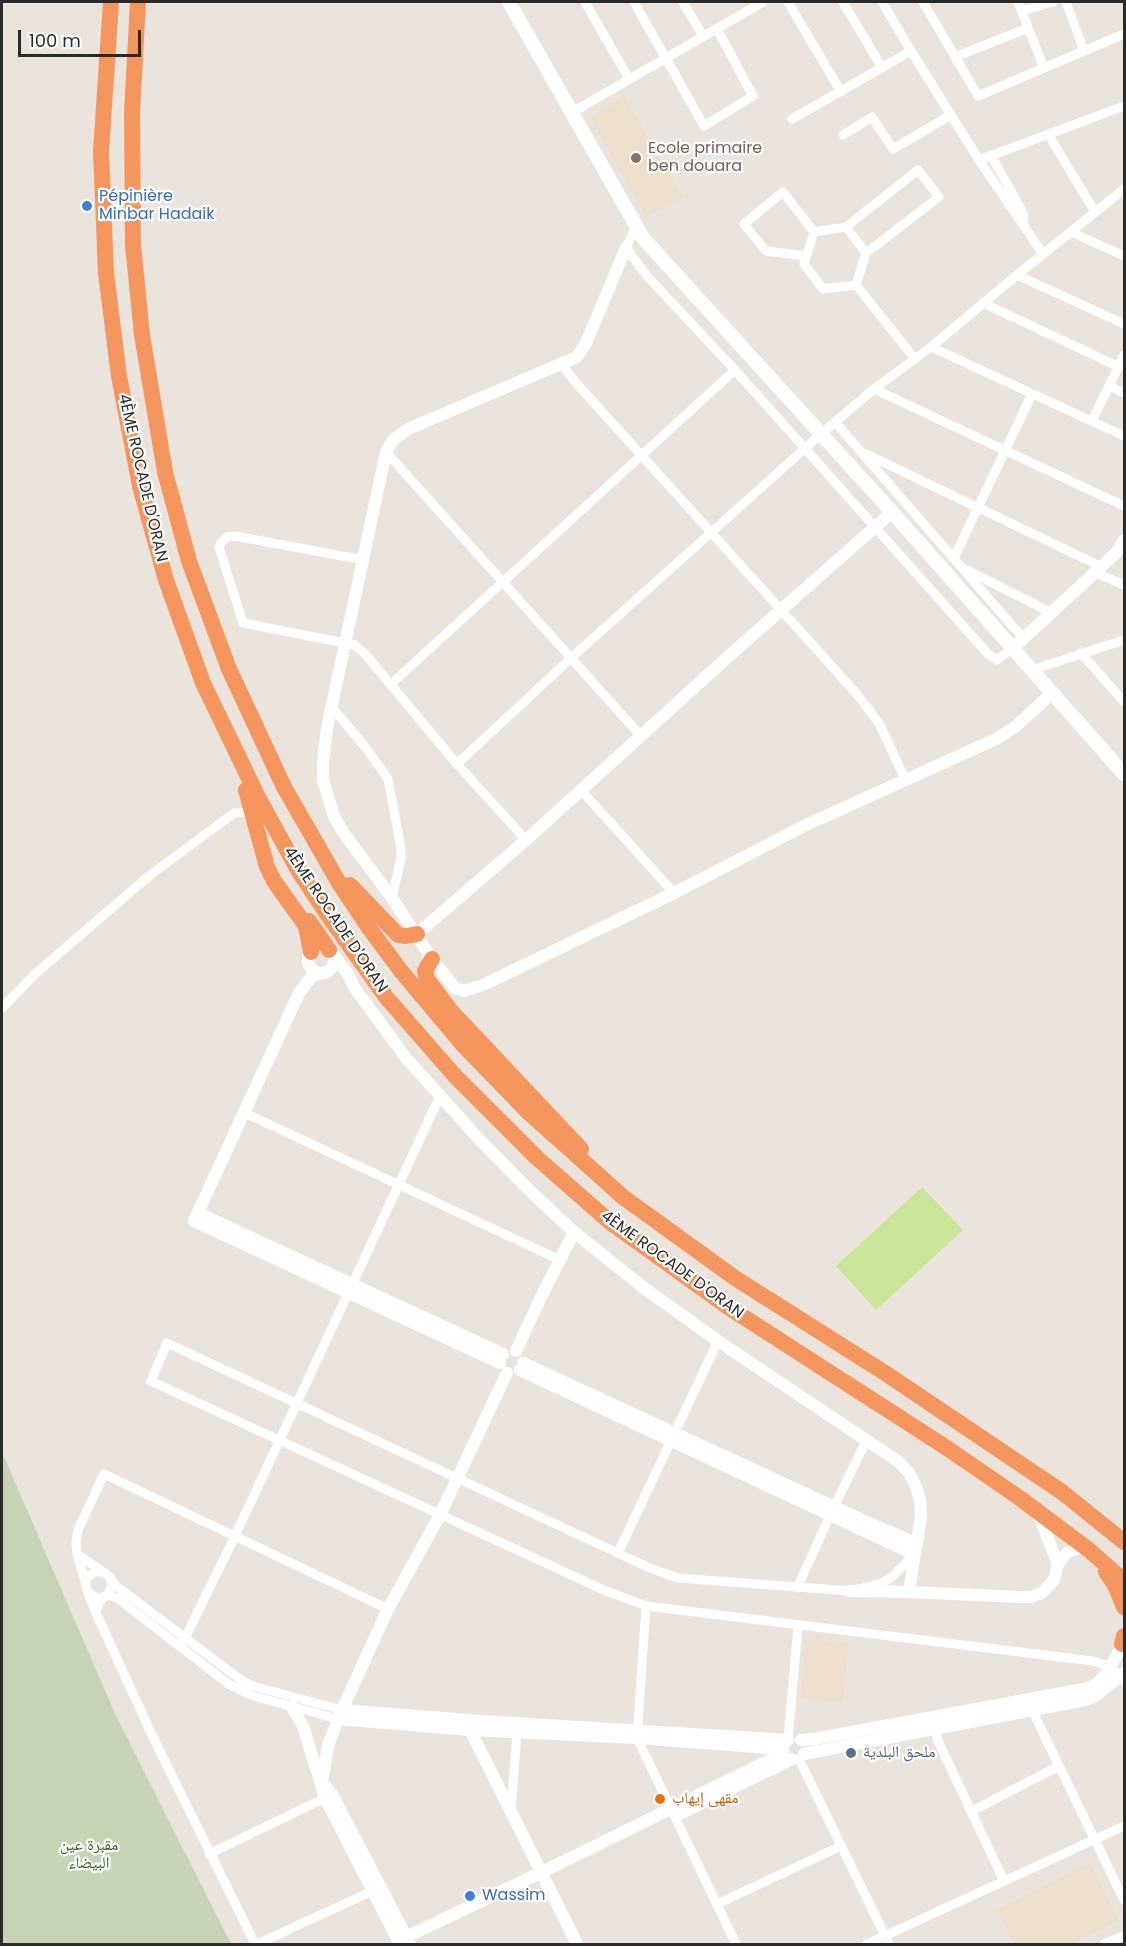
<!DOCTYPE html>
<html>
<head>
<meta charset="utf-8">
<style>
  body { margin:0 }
  #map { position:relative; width:1126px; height:1946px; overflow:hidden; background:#ebe4dd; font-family:Poppins,sans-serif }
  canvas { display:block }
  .frame { position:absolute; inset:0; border:3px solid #2a2a2a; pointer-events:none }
  .scale { position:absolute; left:18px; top:30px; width:123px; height:27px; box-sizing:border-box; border:3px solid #2a2a2a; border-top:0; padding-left:8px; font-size:18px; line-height:21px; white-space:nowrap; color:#2a2a2a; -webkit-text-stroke:4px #fff; paint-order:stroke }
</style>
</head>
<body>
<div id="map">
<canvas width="1126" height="1946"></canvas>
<div class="frame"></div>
<div class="scale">100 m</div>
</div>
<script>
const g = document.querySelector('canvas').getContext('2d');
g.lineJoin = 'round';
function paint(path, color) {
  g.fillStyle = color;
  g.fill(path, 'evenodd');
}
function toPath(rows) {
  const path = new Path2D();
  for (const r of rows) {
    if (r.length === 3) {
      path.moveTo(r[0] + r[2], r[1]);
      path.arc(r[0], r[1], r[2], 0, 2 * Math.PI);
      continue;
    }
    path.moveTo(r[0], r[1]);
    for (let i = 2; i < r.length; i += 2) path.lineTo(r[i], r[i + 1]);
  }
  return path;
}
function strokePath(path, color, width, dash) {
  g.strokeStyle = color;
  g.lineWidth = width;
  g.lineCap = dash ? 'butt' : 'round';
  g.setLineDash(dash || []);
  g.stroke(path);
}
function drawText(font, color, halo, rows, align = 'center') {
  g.font = font + ' Poppins,"Noto Naskh Arabic",sans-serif';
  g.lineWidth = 4.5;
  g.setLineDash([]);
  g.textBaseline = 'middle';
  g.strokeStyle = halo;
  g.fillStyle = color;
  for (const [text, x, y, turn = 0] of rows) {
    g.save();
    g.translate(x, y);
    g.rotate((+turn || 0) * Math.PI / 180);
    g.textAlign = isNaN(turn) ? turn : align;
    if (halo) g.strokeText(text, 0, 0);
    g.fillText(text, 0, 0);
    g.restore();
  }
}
paint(toPath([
  [624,96,683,197,646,217,590,119],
  [806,1639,849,1643,843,1703,800,1698],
  [1090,1862,1119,1920,1072,1944,1014,1944,997,1910]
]), '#ece0cd');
paint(toPath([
  [2,1452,116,1716,231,1944,2,1944]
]), '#c6d4b5');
paint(toPath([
  [922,1187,963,1230,876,1310,836,1266]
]), '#cae699');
strokePath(toPath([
  [585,2,629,79],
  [634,2,704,126,753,96,717,29],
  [683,2,703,36],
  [788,2,841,92],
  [843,2,882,68],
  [882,2,911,51,979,160,1043,254],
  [923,2,978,96,1124,34],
  [1018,2,1044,68],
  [1066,2,1084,51],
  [1022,11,1053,2],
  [955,57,1028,28],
  [571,113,763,2],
  [792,119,911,51],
  [1048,134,1095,212],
  [843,135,872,117,893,149,951,115],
  [991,155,1023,213,1024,226],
  [979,160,1124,106],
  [636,226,626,248,647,276,735,370,988,654,997,660,1013,648],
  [846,227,918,170,939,197,866,253,856,285,823,289,804,264,814,232,846,227,866,253],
  [1071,232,1124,256],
  [806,256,766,251,744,224,783,192,814,232],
  [1017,275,1124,324],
  [856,285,915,359],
  [983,303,1119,367],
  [931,347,1124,436],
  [562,365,577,384,856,693,879,723,906,781],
  [1109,386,1124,393],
  [874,389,1124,506],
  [1092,421,1124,355],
  [835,422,1023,638],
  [386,452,641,736],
  [864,453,1100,566],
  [954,558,1032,394],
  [364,560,235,536,227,537,222,541,219,547,243,623,355,645,366,655,457,764],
  [967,570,1050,612],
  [1094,572,1124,585],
  [1081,653,1124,702],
  [1032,670,1124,640],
  [390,685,735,370],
  [331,706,366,748,388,779,401,849,401,858,392,898],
  [581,790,674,893],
  [526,840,457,764,570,659,821,434,874,389,931,347,1017,275,1124,189],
  [2,1008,35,974,149,876,234,813,253,812],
  [245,1113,560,1260],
  [618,1553,718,1341],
  [77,1554,76,1543,78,1530,104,1474,388,1609],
  [914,1554,892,1577,880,1584,850,1591,678,1578,650,1568,167,1343,151,1381,606,1591,646,1606,1093,1661,1111,1667,1124,1681],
  [111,1579,115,1585,241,1680,253,1686,342,1710],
  [86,1585,77,1554,103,1572],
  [797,1588,834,1507,867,1439],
  [87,1590,96,1613,99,1603,105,1596,108,1594,112,1586,110,1577,103,1572,94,1572,87,1578,86,1586,89,1593,96,1597,100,1598,105,1596,111,1596,117,1598,230,1685,253,1696,338,1719],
  [646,1606,637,1738,736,1944],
  [96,1613,153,1737,255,1944],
  [179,1645,185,1638,235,1536,440,1096],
  [1032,1710,1124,1900],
  [934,1725,938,1741,1004,1881],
  [788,1740,798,1626],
  [799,1759,889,1944],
  [511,1811,517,1732],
  [972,1811,1059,1766],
  [209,1854,329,1796],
  [717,1904,841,1846],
  [257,1944,377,1889],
  [867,1944,1124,1826],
  [1104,1944,1124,1936]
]), '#fff', 9);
strokePath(toPath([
  [626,248,586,343,577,357,408,429,393,440,386,452,327,728,323,762,323,780,334,816,343,832,392,898,432,959,455,988,464,991,483,985,674,893,806,825,996,739,1015,727,1052,693],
  [1013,648,1116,553,1124,540],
  [417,934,526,840,730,655,892,512],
  [321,960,13],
  [332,953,348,974,354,987,406,1058,479,1139,527,1188,574,1232,644,1288,718,1341,899,1462,909,1473,916,1486,920,1501,921,1516,909,1592],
  [322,973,312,976,299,993,194,1221,500,1363],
  [198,1213,503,1354],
  [516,1351,542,1295,574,1232],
  [523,1363,871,1524,916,1543],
  [520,1370,914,1554],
  [1058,1564,1068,1552,1084,1546],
  [850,1591,909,1592,1020,1597,1031,1597,1042,1593,1054,1580,1058,1564,1037,1511],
  [292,1707,303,1726,325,1798,400,1944],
  [342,1710,481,1721,788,1740],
  [338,1719,470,1730,637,1738,783,1749],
  [470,1725,470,1730,577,1944],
  [801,1740,814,1739,1089,1688,1098,1683,1105,1675,1120,1650],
  [804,1754,1085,1700,1094,1697,1124,1673],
  [322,1782,328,1745,342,1710,388,1609,440,1515,507,1373],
  [322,1783,332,1794,410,1944],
  [679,1814,792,1759],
  [398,1941,542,1872,784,1753]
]), '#fff', 12);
strokePath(toPath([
  [509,2,643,238,892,512,1124,774]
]), '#fff', 14);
strokePath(toPath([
  [111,2,101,152,106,273,119,376,140,486,166,580,203,683,258,797,298,870,325,911,386,997,455,1076,537,1158,610,1222,728,1307,947,1448,1021,1499,1089,1550,1124,1581],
  [138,2,132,113,133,245,142,335,165,472,189,561,229,669,284,787,339,883,369,928,401,971,464,1046,527,1111,623,1197,735,1278,885,1373,1062,1492,1124,1542],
  [246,790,267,867,274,881,306,926,311,952],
  [350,885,398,935,406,936,417,934],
  [309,921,329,950],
  [432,959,425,971,427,979,451,1011,581,1149],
  [1106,1572,1115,1585,1124,1607],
  [1122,1644,1124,1636]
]), '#f5965f', 16);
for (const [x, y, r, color] of [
  [636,158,6,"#8d6e63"],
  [87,206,6,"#3f7fe0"],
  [851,1753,6,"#5c6f8a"],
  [660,1799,6,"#e8710a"],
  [470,1896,6,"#3f7fe0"]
]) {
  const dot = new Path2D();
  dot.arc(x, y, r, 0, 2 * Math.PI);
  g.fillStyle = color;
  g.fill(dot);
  strokePath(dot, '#fff', 2);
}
drawText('16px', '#785e54', '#fff', [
  ["Ecole primaire",648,149],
  ["ben douara",648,167]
], 'left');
drawText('16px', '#366cbe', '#fff', [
  ["Pépinière",99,197],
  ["Minbar Hadaik",99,215],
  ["Wassim",482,1896]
], 'left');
drawText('16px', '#2a2a2a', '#fff', [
  ["4ÈME ROCADE D'ORAN",142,478,77],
  ["4ÈME ROCADE D'ORAN",335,920,56],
  ["4ÈME ROCADE D'ORAN",672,1265,36]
]);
drawText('16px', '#4e5e75', '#fff', [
  ["ملحق البلدية",863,1753]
], 'left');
drawText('16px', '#c56008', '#fff', [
  ["مقهى إيهاب",672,1799]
], 'left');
drawText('16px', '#31631e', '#fff', [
  ["مقبرة عين",89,1846],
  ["البيضاء",89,1864]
]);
</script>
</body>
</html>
